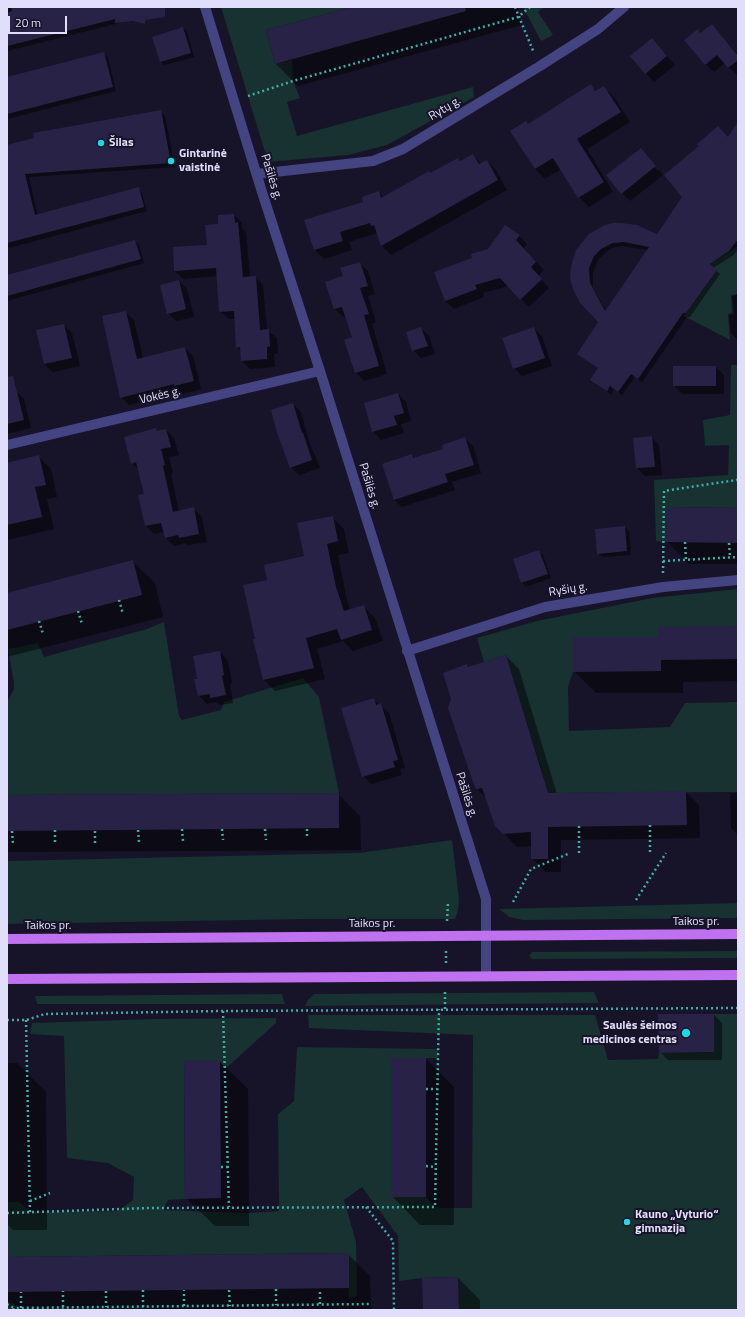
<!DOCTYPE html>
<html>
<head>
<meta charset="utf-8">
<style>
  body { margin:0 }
  #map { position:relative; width:745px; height:1317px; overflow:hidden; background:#171328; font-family:"Titillium Web",sans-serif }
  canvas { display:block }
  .frame { position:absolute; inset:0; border:8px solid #e1defb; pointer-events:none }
  .scale { position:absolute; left:8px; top:16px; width:59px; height:18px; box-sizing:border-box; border:2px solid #e1defb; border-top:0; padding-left:5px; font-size:12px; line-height:14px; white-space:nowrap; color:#e1defb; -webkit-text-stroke:3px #171328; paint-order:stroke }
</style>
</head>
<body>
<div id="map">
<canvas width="745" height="1317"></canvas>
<div class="frame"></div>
<div class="scale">20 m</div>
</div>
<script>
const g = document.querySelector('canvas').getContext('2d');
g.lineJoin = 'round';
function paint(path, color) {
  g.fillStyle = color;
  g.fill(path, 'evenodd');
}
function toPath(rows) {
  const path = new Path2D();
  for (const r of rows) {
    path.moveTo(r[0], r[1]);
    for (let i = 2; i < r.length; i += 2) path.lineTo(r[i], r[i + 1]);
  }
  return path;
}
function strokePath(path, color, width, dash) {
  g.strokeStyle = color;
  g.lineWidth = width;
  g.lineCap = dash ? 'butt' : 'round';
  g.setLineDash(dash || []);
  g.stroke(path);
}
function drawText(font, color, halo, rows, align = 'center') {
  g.font = font + ' "Titillium Web",sans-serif';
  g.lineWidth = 4;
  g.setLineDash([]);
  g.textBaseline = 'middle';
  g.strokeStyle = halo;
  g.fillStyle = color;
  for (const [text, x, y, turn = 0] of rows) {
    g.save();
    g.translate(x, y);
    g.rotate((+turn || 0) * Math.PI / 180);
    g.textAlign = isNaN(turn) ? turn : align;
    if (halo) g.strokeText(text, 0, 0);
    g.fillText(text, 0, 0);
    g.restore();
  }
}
paint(toPath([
  [221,7,352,7,266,30,275,64,292,60,293,81,300,98,287,102,297,136,473,87,474,97,387,145,348,155,268,162],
  [523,7,544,7,538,12,553,35,541,41],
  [738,246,738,294,731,295,732,313,728,314,730,340,684,316,717,270,710,264],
  [731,365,738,365,738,508,667,507,666,542,656,541,654,480,728,475,729,445,705,446,703,420,730,415],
  [738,589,738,626,658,637,573,637,573,672,568,687,569,731,670,727,685,703,738,702,738,792,548,793,533,791,533,783,543,775,506,655,484,662,477,638,537,621,652,598],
  [164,622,179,716,182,720,221,710,224,702,303,678,319,697,339,793,7,795,7,702,14,689,14,683,8,649,38,643,44,657,147,629],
  [452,840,459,899,458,910,455,919,307,919,7,924,7,861,359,853],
  [738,903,738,918,523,920,509,917,499,909],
  [738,951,738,958,532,959,529,956,532,952],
  [594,992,599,1003,305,1006,308,1000,314,994],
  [282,994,285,1004,37,1004,35,996],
  [714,1014,738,1014,738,1310,459,1310,458,1277,422,1278,399,1281,398,1236,362,1187,344,1200,356,1242,357,1293,356,1297,349,1298,348,1253,7,1257,7,1202,19,1202,31,1212,118,1211,133,1200,134,1177,108,1163,67,1158,64,1036,30,1034,32,1023,155,1019,276,1018,276,1023,225,1069,219,1060,184,1060,185,1199,168,1200,163,1210,248,1213,279,1211,278,1114,294,1101,297,1047,438,1049,438,1058,391,1058,391,1196,426,1197,435,1207,441,1208,472,1208,473,1035,309,1028,308,1015,595,1015,608,1060,658,1059,659,1053,714,1052],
  [7,1300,21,1308,142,1307,142,1310,7,1310]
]), '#173230');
paint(toPath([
  [7,7,127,7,143,17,7,51],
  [355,7,518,7,522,25,298,86,276,64],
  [712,25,738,55,737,75,725,63,714,72,705,64,698,30,701,34],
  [183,28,187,32,194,57,164,65,161,62],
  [652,39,675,65,654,82,631,56],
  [104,53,108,58,116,91,7,119,7,78],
  [591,86,597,91,604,87,614,97,630,122,587,149,613,192,589,207,579,197,561,169,545,179,535,169,512,131,528,125],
  [160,112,165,116,175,167,29,177,38,216,138,188,142,193,147,211,9,248,7,245,7,146],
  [738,124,738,249,734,255,713,268,720,274,690,317,687,317,642,382,635,377,622,395,614,389,611,394,591,380,599,369,599,322,580,246,658,235],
  [622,246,648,250,606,311,593,288,593,273,598,260,605,253,612,248],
  [641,149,648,156,646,156,658,171,659,170,663,175,630,201,622,193],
  [473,155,482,164,487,161,496,170,507,190,391,255,382,246,377,233,349,242,352,250,324,259,314,249,364,202,379,192,383,197],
  [234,215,242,223,242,228,246,232,250,277,255,277,263,285,267,330,277,338,278,354,274,354,275,367,250,369,242,361,242,352,237,347,235,319,229,319,220,311,218,276,183,279,175,271,208,245,219,225],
  [519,236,527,244,523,249,544,270,538,276,549,288,529,307,508,286,483,293,484,297,454,309,445,301,474,258],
  [135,241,139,245,144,263,7,301,7,276],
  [359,263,368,271,375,294,368,296,376,322,372,324,387,374,364,381,356,373,353,338,346,316,343,317,335,309,344,277],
  [179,281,187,289,194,317,176,321,168,313],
  [738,295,738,340,731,333,729,315,734,314,732,296],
  [125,312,134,320,143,358,185,348,193,356,201,389,183,394,182,392,129,405,121,397],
  [64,325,72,333,80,366,53,372,44,364],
  [421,328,429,336,435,354,421,358,413,350],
  [534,328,542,336,552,366,522,376,514,368],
  [716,367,724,375,724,394,682,394,674,385],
  [16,391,24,399,31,428,7,434,7,393],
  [398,394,406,402,411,421,401,424,404,433,381,440,373,431],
  [293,404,301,412,309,441,320,468,299,475,291,467],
  [156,429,159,432,166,430,174,438,179,455,169,457,173,473,171,474,179,512,193,509,202,517,207,542,188,545,185,543,174,546,165,537,164,532,154,534,146,526,139,496,146,495,140,471,132,463],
  [651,437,659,445,662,475,645,476,637,468],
  [465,439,473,446,481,473,452,482,455,490,402,507,394,500,412,455,415,458,444,450],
  [38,456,51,469,57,497,47,499,54,529,7,540,7,464],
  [738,509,738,564,689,564,667,541],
  [332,517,344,529,349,553,338,555,347,600,350,610,363,606,375,618,383,641,353,651,343,641,317,649,325,679,275,691,264,680,256,640,268,581,305,557],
  [625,527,629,531,631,555,602,557,598,553],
  [539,551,543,555,551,578,526,587,522,583],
  [132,561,155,583,163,617,7,657,7,594],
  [738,627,738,681,683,682,683,693,596,693,574,671,659,638],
  [220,652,228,661,232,683,230,684,233,703,220,705,216,702,207,704,199,695,198,679],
  [506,656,519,669,557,794,686,792,699,805,700,838,561,840,561,872,546,872,532,858,532,846,517,847,496,825,486,798,476,788,467,665,469,667],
  [374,700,389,713,405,768,400,769,402,775,371,784,363,776],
  [730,793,738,793,738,835,731,828],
  [338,794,360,816,361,850,7,852,7,796],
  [714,1015,722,1023,722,1060,668,1060,660,1052],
  [426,1059,454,1087,454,1225,420,1225,392,1196],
  [219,1061,248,1089,249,1226,215,1226,186,1198],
  [7,1063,17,1063,46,1092,47,1230,13,1230,7,1224],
  [348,1254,370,1276,371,1310,13,1310,7,1304,7,1258],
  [458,1278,480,1300,480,1310,424,1310]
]), '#0007');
paint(toPath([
  [11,7,165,7,165,17,145,20,145,24,133,21,115,23,115,19,7,46,7,13,12,11],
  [352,7,465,7,466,11,275,64,266,30],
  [712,24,738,56,738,60,728,68,717,55,705,65,684,40,698,29,700,33],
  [183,27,191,53,160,62,152,37],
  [652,38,667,56,645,74,630,56],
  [104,52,113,87,7,114,7,77],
  [591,84,595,91,604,86,621,112,577,139,604,182,578,198,553,158,535,169,510,131,526,121,528,124],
  [161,110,171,163,25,174,35,215,139,187,144,207,7,243,7,145,34,138,33,133],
  [738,122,738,239,729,251,710,264,717,270,686,313,683,313,638,379,631,374,618,392,610,386,607,391,590,380,598,368,577,354,598,322,580,303,573,289,570,278,571,266,576,250,589,234,605,225,613,223,621,223,637,225,657,234,682,197,664,175,699,146,697,144,718,126,728,137],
  [624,242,649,247,605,311,590,283,589,268,594,256,601,249,613,243],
  [641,148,656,166,621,194,606,175],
  [473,154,479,164,487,160,498,180,381,246,374,225,371,226,370,223,340,232,343,241,314,250,304,220,363,202,362,197,379,191,381,198,429,171,430,173,458,158,460,161],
  [234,214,235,223,238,222,243,277,256,276,260,330,269,329,270,346,267,347,267,359,241,361,240,347,236,348,234,311,219,312,216,268,174,271,173,247,207,245,205,225,218,224,218,215],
  [505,225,520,235,516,240,536,262,531,267,542,279,520,300,500,278,475,285,477,289,445,301,434,272,472,258,471,254,488,249],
  [135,240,141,259,7,296,7,275],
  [360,262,368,286,360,288,369,314,364,315,379,366,355,373,344,340,352,337,342,307,334,309,325,282,343,276,340,268],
  [179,280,186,309,167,314,160,285],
  [126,311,137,359,185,347,194,381,174,386,174,384,120,398,102,316],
  [64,324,72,358,44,364,36,330],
  [421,327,428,346,412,351,406,332],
  [534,327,545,358,513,369,502,338],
  [673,366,716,366,716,386,673,386],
  [13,376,24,420,7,424,7,377],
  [398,393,404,413,394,416,397,425,372,432,364,403],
  [293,403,302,433,303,433,312,460,290,468,277,433,271,410],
  [156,428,157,431,166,429,171,447,161,449,165,465,163,466,173,512,194,507,199,534,179,538,178,535,165,538,161,523,145,526,138,495,144,494,136,462,131,464,124,437],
  [652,436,655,467,636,468,633,438],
  [465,437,474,465,445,474,448,482,394,500,382,464,412,454,413,458,443,449,442,445],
  [39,455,46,485,35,487,42,517,7,525,7,463],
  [667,507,738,508,738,543,666,542],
  [333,516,338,541,327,544,336,587,344,611,364,605,372,630,341,640,337,629,306,638,314,668,263,680,253,639,255,639,243,585,267,580,264,565,304,556,297,523],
  [625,526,627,551,597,554,595,529],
  [539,550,548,574,521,583,513,559],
  [133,560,142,595,7,630,7,593],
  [738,626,738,659,661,660,661,671,573,672,573,637,658,637,658,627],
  [220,651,224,675,222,676,226,695,210,698,210,694,198,696,194,679,197,679,193,656],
  [506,655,548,793,686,791,687,825,548,827,548,859,531,859,531,832,503,834,495,826,482,788,476,789,472,779,448,708,451,699,443,673,467,664,468,667],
  [374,698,376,705,381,703,398,760,393,761,395,767,362,777,341,708],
  [339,793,339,828,7,831,7,795],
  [658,1014,714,1014,714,1052,659,1053],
  [391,1058,426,1058,426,1197,391,1197],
  [184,1060,220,1060,221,1198,185,1199],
  [349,1253,349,1288,7,1292,7,1257],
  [458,1277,459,1310,423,1310,422,1278]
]), '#292247');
strokePath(toPath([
  [515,7,534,53],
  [248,96,293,81,518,17,530,7],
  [685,542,686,560],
  [729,543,730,557],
  [663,561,738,557],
  [663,573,664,491,737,480,738,475],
  [119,600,123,614],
  [78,611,82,624],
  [39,621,43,634],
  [650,825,650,853],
  [579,826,579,854],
  [182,829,183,841],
  [222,829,223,840],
  [265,829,266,840],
  [307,829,307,839],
  [55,830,55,843],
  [138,830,139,842],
  [12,831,13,844],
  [95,843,95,830],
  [636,900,666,853],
  [513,902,531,869,568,854],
  [447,921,448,903],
  [446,963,446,950],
  [445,1009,445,990],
  [223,1011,229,1207],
  [7,1020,26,1020,45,1014,223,1011,738,1008],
  [26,1020,30,1212],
  [426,1089,437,1089],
  [426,1166,436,1167],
  [221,1167,228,1167],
  [30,1201,50,1193],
  [366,1207,393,1241,394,1310],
  [7,1213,149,1208,435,1207,439,1009],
  [276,1289,276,1305],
  [143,1290,143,1307],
  [229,1290,230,1306],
  [106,1291,106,1307],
  [7,1304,14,1308],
  [320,1304,320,1289],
  [184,1306,184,1290],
  [63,1307,63,1291],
  [21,1308,21,1292],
  [13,1310,14,1308,370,1304]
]), '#3eafa7', 2.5, [2, 3]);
strokePath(toPath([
  [205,7,262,192,320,371,486,899,486,976],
  [257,174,373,161,403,149,540,66,598,29,624,7],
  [7,445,320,371],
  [407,651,545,607,663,587,738,580]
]), '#454482', 10);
strokePath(toPath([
  [7,939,738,934],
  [7,979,738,975]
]), '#bf71ef', 10);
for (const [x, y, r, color] of [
  [101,143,4,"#1fd5e6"],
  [171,161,4,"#1fd5e6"],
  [686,1033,5,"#1fd5e6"],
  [627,1222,4,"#1fd5e6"]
]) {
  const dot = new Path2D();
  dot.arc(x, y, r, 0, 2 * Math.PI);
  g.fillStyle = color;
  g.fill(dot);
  strokePath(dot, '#171328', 1.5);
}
drawText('12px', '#e1defb', '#171328', [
  ["Rytų g.",445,109,-31],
  ["Pašilės g.",271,177,73],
  ["Vokės g.",160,396,-13],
  ["Pašilės g.",369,486,73],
  ["Ryšių g.",568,590,-9],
  ["Pašilės g.",466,795,72],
  ["Taikos pr.",696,922],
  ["Taikos pr.",372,924],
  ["Taikos pr.",48,926]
]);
drawText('bold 12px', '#e1defb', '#171328', [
  ["Šilas",109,143],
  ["Gintarinė",179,154],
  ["vaistinė",179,168],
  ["Saulės šeimos",677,1026,"right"],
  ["medicinos centras",677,1040,"right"],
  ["Kauno „Vyturio“",635,1215],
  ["gimnazija",635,1229]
], 'left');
</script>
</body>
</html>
